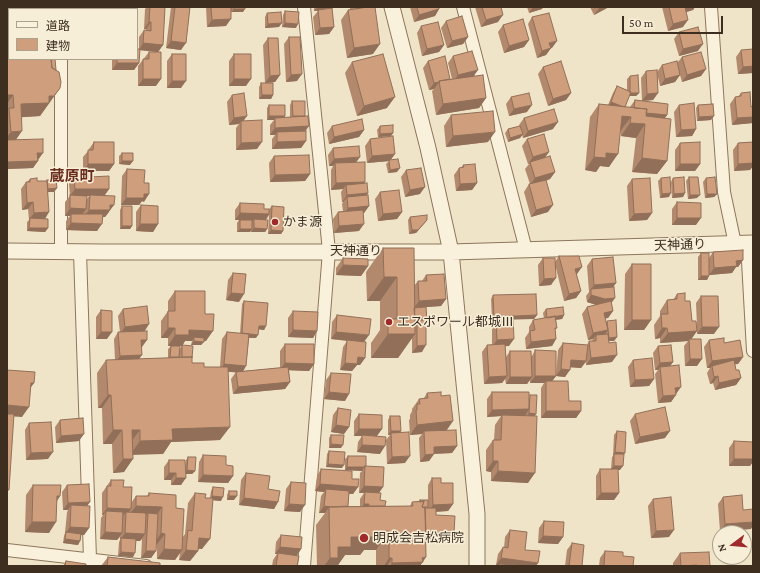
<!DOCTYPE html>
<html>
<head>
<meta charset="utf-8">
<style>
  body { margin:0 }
  #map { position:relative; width:760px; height:573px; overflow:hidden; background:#f0e4c8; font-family:"Crimson Pro","Noto Sans JP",serif }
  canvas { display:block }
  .frame { position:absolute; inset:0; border:8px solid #3d2e20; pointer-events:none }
  .legend { position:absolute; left:8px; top:8px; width:130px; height:52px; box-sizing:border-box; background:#f7eed8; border:1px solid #ada18e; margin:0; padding:5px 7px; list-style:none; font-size:12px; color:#3d2e20 }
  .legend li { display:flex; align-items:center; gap:8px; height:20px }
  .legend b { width:20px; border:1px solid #ada18e }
  .north { position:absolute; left:712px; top:525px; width:40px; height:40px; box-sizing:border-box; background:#f7eed8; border:1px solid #ada18e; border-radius:50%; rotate:254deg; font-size:11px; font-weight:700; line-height:16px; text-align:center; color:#3d2e20 }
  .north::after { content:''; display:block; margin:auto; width:14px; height:18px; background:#9e2a2b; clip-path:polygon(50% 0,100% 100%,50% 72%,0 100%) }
  .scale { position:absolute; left:622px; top:16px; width:101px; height:18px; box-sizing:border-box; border:2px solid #3d2e20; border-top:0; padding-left:5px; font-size:12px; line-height:14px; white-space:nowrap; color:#3d2e20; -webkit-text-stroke:3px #f7eed8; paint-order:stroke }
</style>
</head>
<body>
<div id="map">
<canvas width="760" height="573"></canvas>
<div class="frame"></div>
<ul class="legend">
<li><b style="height:5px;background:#faf1dc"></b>道路</li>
<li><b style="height:11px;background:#cf9f7d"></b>建物</li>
</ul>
<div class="north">N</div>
<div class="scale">50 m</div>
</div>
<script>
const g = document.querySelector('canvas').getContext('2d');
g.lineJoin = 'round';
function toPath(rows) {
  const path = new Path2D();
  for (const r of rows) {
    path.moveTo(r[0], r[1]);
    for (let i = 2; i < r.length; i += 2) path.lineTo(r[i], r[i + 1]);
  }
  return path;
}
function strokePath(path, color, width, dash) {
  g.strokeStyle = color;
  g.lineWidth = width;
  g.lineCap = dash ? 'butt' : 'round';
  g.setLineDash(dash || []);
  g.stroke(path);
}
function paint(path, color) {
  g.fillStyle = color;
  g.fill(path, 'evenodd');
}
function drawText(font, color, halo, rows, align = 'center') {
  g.font = font + ' "Crimson Pro","Noto Sans JP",serif';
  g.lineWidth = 3;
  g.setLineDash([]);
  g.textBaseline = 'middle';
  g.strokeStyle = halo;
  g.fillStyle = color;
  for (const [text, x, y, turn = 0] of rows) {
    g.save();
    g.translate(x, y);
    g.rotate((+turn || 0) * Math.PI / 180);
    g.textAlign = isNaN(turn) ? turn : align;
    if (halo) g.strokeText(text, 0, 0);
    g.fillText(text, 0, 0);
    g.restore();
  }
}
const minor = toPath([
  [463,7,526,250],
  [711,7,724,192,735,244],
  [61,9,61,7],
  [61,59,61,252],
  [747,243,753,351],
  [80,252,90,559,89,566],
  [7,550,146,566],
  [304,566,329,251,304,7]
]);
const tertiary = toPath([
  [392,7,428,148,451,252,477,514,477,566],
  [7,251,102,252,451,252,753,243]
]);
strokePath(minor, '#8d765c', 14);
strokePath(tertiary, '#8d765c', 17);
strokePath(minor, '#faf1dc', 12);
strokePath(tertiary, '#faf1dc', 15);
paint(toPath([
  [11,7,34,7,34,9,11,9],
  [147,7,165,7,163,45,158,52,139,50,139,63,134,70,112,70,112,59,137,59,139,49,139,37,144,30,146,30,146,29,144,29,145,9],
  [171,7,190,7,181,50,166,48],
  [206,7,245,7,243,12,231,12,226,26,207,27],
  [314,7,333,7,332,8,334,27,329,34,315,35,313,17,318,11,314,11],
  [350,7,375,7,373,54,347,58,341,20,348,10,350,10],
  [410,7,439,7,439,9,435,16,414,22],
  [475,7,501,7,498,22,481,27],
  [527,7,543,7,542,9,529,13],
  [590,7,609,7,594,15],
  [662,7,695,7,693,10,686,12,683,27,668,31],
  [285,11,296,28,282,27,283,15],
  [267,13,279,27,265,28,265,17],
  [532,17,552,48,551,48,546,55,537,58,528,24],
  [446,21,468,37,463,44,447,48,441,28],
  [503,25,529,40,524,47,504,53,498,32],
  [421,26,444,45,439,52,422,56,417,33],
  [679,32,698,51,679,56,674,39],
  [289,37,297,81,286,82,284,44],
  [268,38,280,75,275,82,265,83,263,45],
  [741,50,753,73,738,74,736,57],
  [149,52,156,86,138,86,138,66],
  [172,54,181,88,167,88,167,61],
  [234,54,246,86,229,86,229,61],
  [453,56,473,76,486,98,479,108,436,115,432,91,434,89,429,90,423,68,428,61,450,79,452,79,448,63],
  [682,57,706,69,701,76,682,82,680,75,675,82,660,86,657,73,658,93,653,100,642,101,641,78,646,71,657,72,662,65,677,63],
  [7,59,56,70,60,88,40,116,22,117,16,140,38,160,33,168,7,169],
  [352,62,387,108,357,116,345,73],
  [543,67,571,93,566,100,548,106,538,74],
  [630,76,639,93,636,96,629,96,625,107,630,107,635,100,667,115,665,118,667,161,657,174,632,172,636,138,621,136,621,130,609,167,600,166,596,172,585,170,590,117,599,104,608,105,613,93,617,86,627,90,627,79],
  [261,83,273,95,271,99,259,99,259,87],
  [741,93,751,107,753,106,753,123,732,125,730,104,735,97,738,97],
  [232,95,244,121,257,149,236,150,236,128,239,124,229,125,227,102],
  [511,97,527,112,509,116,506,104],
  [292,101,305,117,306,141,301,148,272,149,272,139,275,135,270,135,270,125,274,120,267,120,267,108,269,105,285,116,284,118,290,117,290,105],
  [679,105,696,129,692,136,676,137,674,112],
  [698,105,711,120,697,121,696,108],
  [451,115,488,142,446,147,444,126],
  [524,118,553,129,523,138,522,135,520,138,508,142,505,133,508,129,520,126,519,125],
  [332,126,364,130,359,137,329,144,327,133],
  [380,126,393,133,391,136,378,137,377,130],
  [370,139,391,160,397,172,388,173,386,164,389,161,367,163,365,146],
  [527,139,546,157,555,172,550,179,546,181,548,212,531,217,524,192,529,184,530,184,525,169,529,164,528,164,522,146],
  [94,142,114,164,109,171,90,171,90,177,109,189,105,195,109,212,105,217,103,217,97,231,66,230,66,221,70,216,65,216,65,202,70,196,69,184,80,169,83,169,83,157,89,150,89,149],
  [82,196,89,196,87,199],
  [753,142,753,166,750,170,734,171,733,150,738,143],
  [680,143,700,164,695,171,675,171,675,150],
  [333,148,356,162,368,193,367,195,369,206,364,213,363,213,359,231,334,233,333,219,338,212,343,211,342,204,343,202,342,202,341,192,343,189,331,190,331,170,333,166,329,166,328,155],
  [122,153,130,165,119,164,119,156],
  [274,156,310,174,305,181,270,182,269,163],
  [463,165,477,183,472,190,456,191,454,175,459,168,461,168],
  [127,169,144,202,142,201,139,205,121,205,122,176],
  [406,170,420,194,405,197,401,177],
  [689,177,697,198,688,199,686,181],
  [661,178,669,197,660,198,658,181],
  [673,178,685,193,683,197,672,198,671,182],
  [706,178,717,194,714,197,705,198,703,182],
  [30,179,57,188,54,192,48,192,45,219,39,219,48,228,45,232,27,231,27,222,29,220,28,209,22,210,21,189,26,182,27,182],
  [632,179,652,213,647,220,629,221,627,186],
  [380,192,402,212,397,219,378,221,375,199],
  [677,202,696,225,672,225,672,209],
  [240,203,264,209,269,209,272,206,283,231,281,234,268,234,269,215,266,220,267,229,265,232,251,232,251,230,250,232,237,232,237,223,239,220,235,220,235,210],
  [141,205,158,224,153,232,136,231,136,212],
  [122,206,132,226,130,229,120,229,120,210],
  [410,217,427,220,416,233,409,234,408,220],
  [383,248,414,286,418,281,422,281,426,275,446,299,441,306,414,308,426,322,422,352,412,353,412,338,398,358,371,358,371,343,380,330,380,301,367,301,366,272],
  [713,252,743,260,738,267,736,267,732,273,709,275,707,280,698,280,698,257,701,253,709,258],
  [559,256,577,274,576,274,581,291,576,298,564,301,556,268,551,285,539,286,538,265,543,258,555,262],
  [343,258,368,266,361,276,336,275,336,268],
  [592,259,616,283,613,287,611,303,613,311,608,318,605,318,606,323,607,321,617,337,614,341,609,341,612,362,586,365,586,362,581,368,570,367,565,377,556,376,558,350,563,343,587,345,589,341,592,341,593,339,588,340,582,314,587,307,596,305,587,302,586,296,589,292,587,266],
  [632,264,651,320,644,330,624,330,625,274],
  [233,273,239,302,226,300,228,280],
  [175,291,205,314,206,341,204,341,201,345,191,345,192,341,185,341,182,346,168,346,168,338,161,338,161,321,168,311,168,301],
  [677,294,685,301,692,321,697,326,696,303,701,296,714,334,697,334,697,331,691,339,697,366,685,366,684,346,688,341,660,343,660,338,655,339,654,325,660,316,660,311,667,300,673,300],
  [493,295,537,315,534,319,513,319,509,346,505,346,506,357,510,351,532,356,535,350,556,376,552,381,569,401,581,411,576,418,541,418,541,388,544,383,530,383,530,380,527,384,506,384,505,379,502,383,484,384,482,352,487,345,492,345,492,324,494,320,492,320,491,299],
  [244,301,266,326,264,330,258,329,256,338,249,338,246,366,243,371,280,368,280,351,285,344,314,364,309,371,289,370,290,382,285,389,233,394,231,379,236,372,228,372,220,440,171,442,163,454,133,454,124,472,113,473,112,444,103,444,102,408,98,408,97,373,106,360,115,360,114,339,118,332,120,332,118,316,123,309,149,324,145,331,142,347,141,347,139,359,168,358,168,349,171,346,180,349,182,345,192,358,192,363,204,367,220,367,222,339,227,332,240,334,242,304],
  [546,309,564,315,562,319,556,320,557,328,555,330,556,339,552,346,526,349,525,338,529,332,529,327,533,320,544,318,543,313],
  [101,310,107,339,96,339,96,317],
  [293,311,317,331,313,338,288,337,288,318],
  [337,315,365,342,365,358,360,365,357,365,352,371,340,370,343,347,347,341,331,339,332,322],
  [709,340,724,343,743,357,738,364,735,364,736,370,741,378,736,385,715,390,713,383,710,384,707,373,710,368,707,368,704,347],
  [658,346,673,362,670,366,676,394,671,402,658,403,655,374,658,370,655,370,653,353],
  [633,360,654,379,649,386,630,387,628,367],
  [331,373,345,401,324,399,326,380],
  [492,392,529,396,535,416,528,483,491,481,491,472,486,471,486,450,493,440,494,440,495,425,501,416,487,417,487,399],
  [427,393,441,396,453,421,447,430,457,446,452,453,434,454,429,461,420,462,419,438,422,434,410,435,409,420,410,419,410,415,412,411,412,409,419,399,424,398],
  [338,408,349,427,344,434,331,432,333,415],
  [359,414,377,436,380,454,357,452,358,442,362,436,354,436,354,421],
  [635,414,665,438,635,444,630,421],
  [390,416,401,431,399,433,405,463,387,464,386,440,390,435,388,435,388,420],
  [60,420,79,441,56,443,55,427],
  [29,423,48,459,26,460,25,430],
  [617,431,625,453,623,454,620,470,618,470,619,493,614,500,596,500,596,476,600,469,611,469,612,457,613,456,614,435],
  [331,435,341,448,329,448,329,438],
  [734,441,750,466,729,466,729,448],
  [329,451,342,468,326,467,327,454],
  [203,455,226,465,233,476,228,483,198,482,199,462],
  [348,456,366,466,383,487,379,493,380,500,385,506,410,506,412,502,419,502,420,500,428,500,428,485,432,478,441,483,453,504,448,511,436,512,436,515,450,540,426,539,426,557,420,566,376,566,376,550,364,550,360,555,345,555,338,565,317,566,316,525,325,513,319,513,321,496,324,492,315,491,317,476,321,469,352,479,358,487,353,494,349,494,348,506,360,506,360,499,364,493,359,493,360,473,362,471,345,470,345,459],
  [188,457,195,471,192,474,186,474,181,485,171,485,171,480,164,480,164,467,169,460,185,467,186,460],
  [246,473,278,502,274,509,239,505,241,480],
  [111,480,123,487,131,503,136,496,147,496,149,493,176,508,182,538,185,534,188,503,195,493,205,498,210,498,211,491,213,487,221,501,213,500,202,549,198,549,198,551,190,561,179,560,180,553,175,560,157,559,157,544,156,544,156,551,151,558,141,558,142,539,140,541,136,541,133,557,118,556,119,542,120,540,120,537,117,540,100,539,101,518,103,515,102,515,102,493],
  [291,482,300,512,284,511,286,489],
  [33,485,60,496,57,501,49,533,25,532,26,495],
  [67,485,87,506,89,528,84,535,81,535,80,541,78,545,63,543,64,536,65,533,67,512,68,510,63,510,62,492],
  [229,491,234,500,227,500,227,495],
  [723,497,743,510,751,529,720,531,718,504],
  [653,499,669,537,651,538,648,506],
  [544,521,563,537,558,544,538,543,539,528],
  [510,530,525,550,538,563,536,566,496,565,498,554,503,547,504,548,505,537],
  [281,535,301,549,297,556,297,566,272,566,273,560,277,554,275,554,276,542],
  [572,543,582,566,565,566,567,550],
  [605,551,623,556,633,566,599,566,600,558],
  [680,553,710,566,673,566,673,563],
  [108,557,160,566,101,566],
  [66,561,86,566,63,566]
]), '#b2896c');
paint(toPath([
  [320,7,333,7,332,9,314,11,317,8],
  [533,7,543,7,542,9,529,13],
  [600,7,609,7,594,15],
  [684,7,695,7,693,10,680,14],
  [234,9,245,9,243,12,231,12],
  [439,9,435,16,414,22,419,15],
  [503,15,498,22,481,27,486,20],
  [231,19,226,26,207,27,212,20],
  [688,20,683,27,668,31,673,24],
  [149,22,151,22,146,29,144,29],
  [282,23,279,27,265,28,268,24],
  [285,23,298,24,296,28,282,27],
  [334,27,329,34,315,35,320,28],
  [468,37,463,44,447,48,452,41],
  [529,40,524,47,504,53,509,46],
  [171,41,186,43,181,50,166,48],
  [557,41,552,48,544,50,549,43],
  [143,43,163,45,158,52,139,50],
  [380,44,373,54,347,58,354,48],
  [703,44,698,51,679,56,683,49],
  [444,45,439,52,422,56,427,49],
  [551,48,546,55,537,58,542,51],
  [117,63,139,63,134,70,112,70],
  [753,66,753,73,738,74,743,67],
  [706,69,701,76,682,82,687,75],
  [478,70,473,77,453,82,458,75],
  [302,74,297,81,286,82,291,75],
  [280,75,275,82,265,83,270,76],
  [680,75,675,82,660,86,665,79],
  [143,79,161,79,156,86,138,86],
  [234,79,251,79,246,86,229,86],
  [172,81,186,81,181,88,167,88],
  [439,82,434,89,429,90,434,83],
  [60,88,40,116,11,118,21,104],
  [571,93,566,100,548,106,553,99],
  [630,93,639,93,636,96,627,96],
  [658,93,653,100,642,101,647,94],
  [7,95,13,95,7,104],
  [262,95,273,95,271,99,259,99],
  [395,97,387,108,357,116,364,106],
  [486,98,479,108,436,115,443,104],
  [611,102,624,107,606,109],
  [532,105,527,112,509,116,514,109],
  [634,111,667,115,662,122,631,117,621,130,613,129,622,116],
  [247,116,242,123,241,121,239,124,229,125,234,118],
  [269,116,285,116,283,120,275,118,274,120,267,120],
  [293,116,305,116,303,119,290,120],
  [714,116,711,120,697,121,699,117],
  [753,117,753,123,732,125,737,118],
  [558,122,553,129,523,138,528,131],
  [630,123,645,124,636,138,621,136],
  [309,126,304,133,277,132,275,135,270,135,275,128],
  [696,129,692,136,676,137,681,130],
  [364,130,359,137,329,144,334,137],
  [22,131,13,144,7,145,7,137,11,132],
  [495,132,488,142,446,147,453,136],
  [393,133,391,136,378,137,380,134],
  [523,134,520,138,508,142,510,138],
  [306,141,301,148,272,149,277,142],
  [262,142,257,149,236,150,241,143],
  [549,152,544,159,530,162,528,164,533,157],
  [37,153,43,153,38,160,32,160],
  [606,153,618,154,609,167,600,166,596,172,585,170,594,157],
  [395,154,390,161,367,163,372,156],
  [360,157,355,164,335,163,333,166,329,166,334,159],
  [642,158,667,161,657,174,632,172],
  [38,161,33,168,7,169,7,162],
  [122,161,133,161,130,165,119,164],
  [753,163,753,166,750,170,734,171,738,164],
  [88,164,114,164,109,171,83,171],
  [680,164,700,164,695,171,675,171],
  [400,168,397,172,388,173,390,170],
  [555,172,550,179,530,185,535,178],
  [310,174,305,181,270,182,275,175],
  [365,182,361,189,346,185,343,189,331,190,336,183],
  [477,183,472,190,456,191,460,184],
  [425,187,420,194,405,197,410,190],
  [57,188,54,192,45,192,48,189],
  [75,189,109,189,104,196,90,195,89,196,70,196],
  [368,193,363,200,347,197,343,202,342,202,347,195],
  [671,193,669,197,660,198,662,194],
  [685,193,683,197,672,198,674,194],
  [144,194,149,194,144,202,142,201,139,205,121,205,126,198],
  [707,194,717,194,714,197,705,198],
  [690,195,700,195,697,198,688,199],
  [33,202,28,209,22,210,27,203],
  [110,205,114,205,105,217,84,217,89,210],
  [553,205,548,212,531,217,536,210],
  [369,206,364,213,343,215,348,208],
  [70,208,86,209,81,216,71,214,70,216,65,216],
  [49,212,45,219,29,219,30,218,29,220,34,213],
  [402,212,397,219,378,221,383,214],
  [240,213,269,214,265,221,254,219,253,221,240,220,235,220],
  [652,213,647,220,629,221,634,214],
  [677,218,701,218,696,225,672,225],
  [427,220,416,233,409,234,412,230],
  [71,223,102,224,97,231,66,230],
  [140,224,158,224,153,232,136,231],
  [364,224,359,231,334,233,339,226],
  [122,226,132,226,130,229,120,229],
  [29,228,48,228,45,232,27,231],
  [254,228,267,229,265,232,251,232],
  [240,229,252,229,250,232,237,232],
  [271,230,283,231,281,234,268,234],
  [743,260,738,267,736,267,732,273,709,275,714,268,736,261],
  [343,265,368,266,361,276,336,275],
  [582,267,577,274,570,276,575,269],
  [701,276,709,276,707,280,698,280],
  [384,277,397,277,380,301,367,301],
  [556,278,551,285,539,286,544,279],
  [616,283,611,290,591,289,594,285],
  [581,291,576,298,564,301,569,294],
  [231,293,244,294,239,302,226,300],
  [591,295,615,298,610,305,600,306,587,302],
  [446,299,441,306,414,308,419,301],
  [613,311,608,318,599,320,604,313],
  [537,315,534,319,497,320,496,317,494,320,492,320,494,317],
  [564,315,562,319,544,321,547,318],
  [632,320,651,320,644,330,624,330],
  [149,324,144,331,120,334,125,327],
  [259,326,266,326,264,330,256,329],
  [702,327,719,327,714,334,697,334],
  [168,328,175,328,168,338,161,338],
  [662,328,667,328,660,338,655,339],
  [189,330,213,331,206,341,194,341,194,337,192,341,185,341,182,346,168,346,175,335],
  [293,330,317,331,313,338,288,337],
  [608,330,603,337,596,335,593,339,588,340,593,333],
  [697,331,690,341,689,339,688,341,660,343,668,333],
  [101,332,112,332,107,339,96,339],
  [336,332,369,335,364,342,331,339],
  [242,333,258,335,256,338,239,337],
  [388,334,415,334,398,358,371,358],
  [617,337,614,341,606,341,609,338],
  [514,339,509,346,492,347,497,340],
  [556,339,552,346,526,349,531,342],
  [141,340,147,340,142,347,136,347],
  [194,341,204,342,201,345,191,345],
  [426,345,422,352,412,353,417,346],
  [142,355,137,362,115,363,120,356],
  [617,355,612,362,586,365,591,358],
  [358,357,365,358,360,365,357,365,352,371,340,370,345,363],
  [743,357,738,364,712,367,712,366,710,368,707,368,712,361],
  [690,359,702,359,697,366,685,366],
  [571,360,586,361,581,368,566,367],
  [673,362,668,369,660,367,658,370,655,370,660,363],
  [285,363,314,364,309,371,280,370],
  [224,364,246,366,242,373,220,371],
  [561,369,570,370,565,377,556,376],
  [507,376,502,383,484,384,489,377],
  [535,376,556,376,551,383,546,381,544,383,530,383],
  [718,376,713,383,710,384,714,377],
  [510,377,532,377,527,384,506,384],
  [741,378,736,385,715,390,719,383],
  [654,379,649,386,630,387,635,380],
  [290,382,285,389,233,394,238,387],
  [31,383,34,383,27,393],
  [681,387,676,394,670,395,675,388],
  [329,392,349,394,345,401,324,399],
  [108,395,111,395,102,408,98,408],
  [676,395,671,402,658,403,663,396],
  [7,405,29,407,22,417,7,416],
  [529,409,525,416,502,415,501,416,487,417,492,410],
  [546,411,581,411,576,418,541,418],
  [529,413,536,414,534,417,527,417],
  [453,421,445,432,424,431,422,434,410,435,417,425],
  [336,425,349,427,344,434,331,432],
  [230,427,220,440,171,442,163,454,130,455,140,441,172,429],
  [359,429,382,429,377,436,362,435,362,436,354,436],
  [113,430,122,430,112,444,103,444],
  [132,430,140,430,130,443],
  [391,431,401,431,398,435,391,433,390,435,388,435],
  [670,431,665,438,635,444,640,437],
  [84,434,79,441,56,443,61,436],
  [331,444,343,445,341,448,329,448],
  [362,445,385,446,380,454,357,452],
  [457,446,452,453,429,454,434,447],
  [53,452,48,459,26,460,31,453],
  [615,452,625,453,622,456,614,454,613,456],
  [434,454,429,461,420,462,425,455],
  [410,456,405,463,387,464,392,457],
  [123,459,133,459,124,472,113,473],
  [734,459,753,459,753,462,750,466,729,466],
  [493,461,498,461,491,472,486,471],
  [328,464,344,465,342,468,326,467],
  [614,466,623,466,620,470,611,469],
  [347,467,364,467,362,471,345,470],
  [187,470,195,471,192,474,185,474],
  [498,471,535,473,528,483,491,481],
  [169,473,176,473,171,480,164,480],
  [203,475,233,476,228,483,198,482],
  [176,478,186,478,181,485,171,485],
  [320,484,358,487,353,494,325,492,326,489,324,492,315,491],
  [364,486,383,487,378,494,365,492,364,493,359,493],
  [601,493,619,493,614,500,596,500],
  [57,496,60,496,53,506],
  [212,496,223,497,221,501,210,500],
  [229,496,237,496,234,500,227,500],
  [244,498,278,502,274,509,239,505],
  [90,502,85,509,71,505,68,510,63,510,68,503],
  [289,504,305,505,300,512,284,511],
  [364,504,369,504,364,511,359,511],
  [453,504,448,511,428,512,433,505],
  [136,506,162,507,155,518,148,513,145,517,128,516],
  [324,506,348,508,329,507,325,513,319,513],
  [107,508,131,509,126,516,126,512,123,516,106,511,103,515,102,515],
  [32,522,56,522,49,533,25,532],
  [753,522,753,526,751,529,720,531,725,524],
  [70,527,89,528,84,535,65,534],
  [674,530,669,537,651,538,656,531],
  [389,531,376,550,364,550,360,555,345,555,338,565,324,566,338,547,351,537,373,532],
  [105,532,122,533,117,540,100,539],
  [425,532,454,533,450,540,420,539],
  [125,533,145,534,140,541,121,540,121,538,120,540],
  [161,533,165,534,157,544,154,544],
  [543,536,563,537,558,544,538,543],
  [199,538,210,539,202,549,192,548],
  [65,539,80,541,78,545,63,543],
  [280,547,301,549,296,556,278,553,277,554,275,554],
  [164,549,182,550,175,560,157,559],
  [186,550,198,551,190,561,179,560],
  [146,551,156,551,151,558,141,558],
  [121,552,135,553,133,557,118,556],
  [426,557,420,566,390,566,392,563],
  [389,558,392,558,387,566,384,566],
  [501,558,538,563,536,566,519,566,519,565,518,566,500,566,499,564,498,566,496,565]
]), '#916f58');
const building = toPath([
  [16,7,34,7,34,9,16,9,16,7],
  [51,7,57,7,57,9,51,9,51,7],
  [91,7,91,9,71,9,71,8,91,7],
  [98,7,109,7,109,9,98,9,98,7],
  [150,7,165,7,163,45,143,43,144,30,151,31,151,22,149,22,150,7],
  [175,7,190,7,186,43,171,41,175,7],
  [211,7,231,7,231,19,212,20,211,7],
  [234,7,245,7,245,9,234,9,234,7],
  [356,7,363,7,357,9,356,7],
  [368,7,375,7,380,44,354,48,348,10,368,7],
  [417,7,439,7,439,9,419,15,417,7],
  [482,7,501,7,503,15,486,20,482,7],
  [669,7,685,7,688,20,673,24,669,7],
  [332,8,334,27,320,28,318,10,332,8],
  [285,11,299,12,298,24,285,23,285,11],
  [281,12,282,23,268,24,267,13,281,12],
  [549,13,557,41,549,43,551,48,542,51,532,17,549,13],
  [462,16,468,37,452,41,446,21,462,16],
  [523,19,529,40,509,46,503,25,523,19],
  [438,22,444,45,427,49,421,26,438,22],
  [698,27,703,44,683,49,679,32,698,27],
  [289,37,300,37,302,74,291,75,289,37],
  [268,38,278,38,280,75,270,76,268,38],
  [137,49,140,49,139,63,117,63,117,59,137,59,137,49],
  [753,49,753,66,743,67,741,50,753,49],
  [472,51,478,70,458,75,453,56,472,51],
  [149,52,161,52,161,79,143,79,143,59,149,59,149,52],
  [701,52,706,69,687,75,682,57,701,52],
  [172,54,186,54,186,81,172,81,172,54],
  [234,54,251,54,251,79,234,79,234,54],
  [383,54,395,97,364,106,352,62,383,54],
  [445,56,450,79,439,81,439,82,434,83,428,61,445,56],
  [7,59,51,59,52,68,59,72,61,82,60,88,54,96,49,96,49,103,21,104,22,131,11,132,9,108,14,108,13,95,7,95,7,59],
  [51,59,55,59,56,70,52,68,51,59],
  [561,61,571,93,553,99,543,67,561,61],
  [677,61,680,75,665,79,662,65,677,61],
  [657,70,658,93,647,94,646,71,657,70],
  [483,75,486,98,443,104,439,81,483,75],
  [638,75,639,93,630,93,630,76,638,75],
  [261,83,273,83,273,95,262,95,261,83],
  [617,86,631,92,625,107,621,106,611,102,617,86],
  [750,92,751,107,753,106,753,117,737,118,735,97,741,96,741,93,750,92],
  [244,93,247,116,234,118,232,95,244,93],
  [529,93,532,105,514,109,511,97,529,93],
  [635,100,668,104,667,115,646,113,647,109,634,108,635,100],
  [292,101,305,101,305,116,293,116,292,101],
  [694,103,696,129,681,130,679,105,694,103],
  [599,104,647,109,646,116,671,119,667,161,642,158,645,124,630,123,631,117,622,116,618,154,606,153,606,158,594,157,599,104],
  [713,104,714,116,699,117,698,105,713,104],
  [269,105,285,105,285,116,269,116,269,105],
  [554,109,558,122,528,131,524,118,554,109],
  [493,111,495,132,453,136,451,115,493,111],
  [308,116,309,126,275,128,275,118,308,116],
  [362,119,364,130,334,137,332,126,362,119],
  [262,120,262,142,241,143,241,121,262,120],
  [393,125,393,133,380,134,380,126,393,125],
  [520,126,523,134,510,138,508,129,520,126],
  [306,131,306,141,277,142,277,132,306,131],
  [544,134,549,152,533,157,527,139,544,134],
  [393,136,395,154,372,156,370,139,393,136],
  [43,139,43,153,37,153,38,161,7,162,7,140,43,139],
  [94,142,114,142,114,164,88,164,88,150,93,150,94,142],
  [700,142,700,164,680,164,680,143,700,142],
  [753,142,753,163,738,164,738,143,753,142],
  [359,146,360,157,334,159,333,148,359,146],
  [122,153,133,153,133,161,122,161,122,153],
  [309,155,310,174,275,175,274,156,309,155],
  [550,156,555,172,535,178,530,162,550,156],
  [398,159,400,168,390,170,389,160,398,159],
  [365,162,365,182,336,183,335,163,365,162],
  [475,164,477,183,460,184,459,168,464,167,463,165,475,164],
  [421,168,425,187,410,190,406,170,421,168],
  [80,169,90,169,90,177,109,176,109,189,75,189,74,177,80,177,80,169],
  [127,169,145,170,144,183,149,183,149,194,144,194,144,198,126,198,127,169],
  [670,177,671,193,662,194,661,178,670,177],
  [684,177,685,193,674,194,673,178,684,177],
  [689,177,698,177,700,195,690,195,689,177],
  [715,177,717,194,707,194,706,178,715,177],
  [37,178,37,181,47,181,49,212,34,213,33,202,27,203,26,182,30,182,30,179,37,178],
  [650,178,652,213,634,214,632,179,650,178],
  [47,180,56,180,57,188,48,189,47,180],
  [546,180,553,205,536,210,529,184,546,180],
  [367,183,368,193,347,195,346,185,367,183],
  [399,190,402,212,383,214,380,192,399,190],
  [70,195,87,196,86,209,70,208,70,195],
  [90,195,115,196,114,205,110,205,110,210,89,210,90,195],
  [368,195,369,206,348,208,347,197,368,195],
  [677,202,701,203,701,218,677,218,677,202],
  [240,203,264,204,264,209,269,209,269,214,240,213,240,203],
  [141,205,158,206,158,224,140,224,141,205],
  [122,206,132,206,132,226,122,226,122,206],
  [272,206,284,207,283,231,271,230,272,206],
  [363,210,364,224,339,226,338,212,363,210],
  [71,214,103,214,102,224,71,223,71,214],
  [427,215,427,220,418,230,412,230,410,217,427,215],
  [30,218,48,219,48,228,29,228,30,218],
  [254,219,268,220,267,229,254,228,254,219],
  [240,220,252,220,252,229,240,229,240,220],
  [383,248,414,248,415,334,388,334,388,319,397,319,397,277,384,277,383,248],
  [743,250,743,260,736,261,737,266,714,268,713,252,743,250],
  [701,253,709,253,709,276,701,276,701,253],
  [559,256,579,256,582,267,575,269,581,291,569,294,559,256],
  [613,257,616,283,594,285,592,259,613,257],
  [343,258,368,259,368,266,343,265,343,258],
  [543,258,555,258,556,278,544,279,543,258],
  [632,264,651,264,651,320,632,320,632,264],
  [233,273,246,274,244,294,231,293,233,273],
  [444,274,446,299,419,301,418,281,427,281,426,275,444,274],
  [614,287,615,298,605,299,591,295,591,289,614,287],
  [175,291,205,291,205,314,214,314,213,331,189,330,189,335,175,335,175,328,168,328,168,311,175,311,175,291],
  [685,293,685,301,690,301,692,321,696,321,697,331,668,333,667,328,662,328,661,314,668,314,667,300,677,299,677,294,685,293],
  [536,294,537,315,494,317,493,295,536,294],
  [701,296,718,296,719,327,702,327,701,296],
  [244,301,268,303,266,326,259,326,258,335,242,333,244,301],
  [611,301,613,311,604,313,608,330,593,333,587,307,611,301],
  [147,306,149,324,125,327,123,309,147,306],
  [426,307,427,320,415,320,414,308,426,307],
  [563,307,564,315,547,318,546,309,563,307],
  [101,310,112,311,112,332,101,332,101,310],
  [293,311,318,312,317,331,293,330,293,311],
  [337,315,371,319,369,335,336,332,337,315],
  [513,316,514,339,497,340,496,317,513,316],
  [555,316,557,328,555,328,556,339,531,342,530,331,535,330,533,320,555,316],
  [417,320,426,320,426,345,417,346,417,320],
  [616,320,617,337,609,338,607,321,616,320],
  [147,331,147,340,141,340,142,355,120,356,118,332,147,331],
  [227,332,249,334,246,366,224,364,227,332],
  [608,334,609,343,616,342,617,355,591,358,589,341,596,341,596,335,608,334],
  [194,337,204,338,204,342,194,341,194,337],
  [724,338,724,343,740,340,743,357,712,361,709,340,724,338],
  [689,339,701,339,702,359,690,359,689,339],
  [347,340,366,342,365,358,358,357,357,364,345,363,347,340],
  [563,343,588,345,586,361,571,360,570,370,561,369,563,343],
  [285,344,314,344,314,364,285,363,285,344],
  [505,344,507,376,489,377,487,345,505,344],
  [182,345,193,346,192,358,192,357,182,357,182,345],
  [671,345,673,362,660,363,658,346,671,345],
  [171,346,180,346,179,357,170,357,171,346],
  [535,350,556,351,556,376,535,376,535,350],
  [510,351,531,351,532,377,510,377,510,351],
  [192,357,192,363,204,363,204,367,228,367,230,427,172,429,173,440,140,441,140,430,132,430,133,459,123,459,122,430,113,430,111,395,108,395,106,360,192,357],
  [652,358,654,379,635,380,633,360,652,358],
  [734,360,736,370,739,370,741,378,719,383,718,376,714,377,712,366,734,360],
  [679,365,681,387,675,388,676,395,663,396,660,367,679,365],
  [288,367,290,382,238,387,236,372,288,367],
  [7,370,35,372,34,383,31,383,29,407,7,405,7,370],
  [331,373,351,374,349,394,329,392,331,373],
  [546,381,568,381,569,401,581,401,581,411,546,411,546,381],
  [441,392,441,396,450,395,453,421,417,425,416,410,417,410,417,404,420,404,419,399,428,398,427,393,441,392],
  [492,392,529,392,529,409,492,410,492,392],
  [530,395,537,395,536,414,529,413,530,395],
  [665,407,670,431,640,437,635,414,665,407],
  [338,408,351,410,349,427,336,425,338,408],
  [7,411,8,411,8,414,14,414,9,490,7,490,7,411],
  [359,414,382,415,382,429,359,429,359,414],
  [502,415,537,416,535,473,498,471,498,461,493,461,493,440,501,440,502,415],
  [390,416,400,416,401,431,391,431,390,416],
  [83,418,84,434,61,436,60,420,83,418],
  [51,422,53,452,31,453,29,423,51,422],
  [456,430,457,446,434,447,434,454,425,455,424,431,456,430],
  [617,431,626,432,625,453,615,452,617,431],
  [409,432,410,456,392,457,391,433,409,432],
  [331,435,344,435,343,445,331,444,331,435],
  [362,435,386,437,385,446,362,445,362,435],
  [734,441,753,442,753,459,734,459,734,441],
  [329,451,345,452,344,465,328,464,329,451],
  [614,454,624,454,623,466,614,466,614,454],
  [203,455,226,456,226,465,233,466,233,476,203,475,203,455],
  [348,456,366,456,366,466,364,467,347,467,348,456],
  [188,457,196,457,195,471,187,470,188,457],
  [169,460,185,460,186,478,176,478,176,473,169,473,169,460],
  [365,466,384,467,383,487,364,486,365,466],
  [321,469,352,471,352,479,359,479,358,487,320,484,321,469],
  [600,469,618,469,619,493,601,493,600,469],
  [246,473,270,476,268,489,280,491,278,502,244,498,246,473],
  [432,478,441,478,441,483,453,483,453,504,433,505,432,478],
  [111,480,124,480,123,487,132,487,131,509,107,508,107,486,111,486,111,480],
  [291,482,306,483,305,505,289,504,291,482],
  [89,484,90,502,68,503,67,485,89,484],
  [33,485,61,485,60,496,57,496,56,522,32,522,33,485],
  [213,487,224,488,223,497,212,496,213,487],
  [326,489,349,491,348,506,332,507,324,506,326,489],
  [229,491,237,491,237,496,229,496,229,491],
  [365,492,381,493,380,500,386,501,385,506,369,506,369,504,364,504,365,492],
  [149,493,176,495,176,508,184,509,182,550,164,549,165,534,161,533,162,507,136,506,136,496,149,496,149,493],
  [195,493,206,494,205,498,213,498,210,539,199,538,198,551,186,550,188,530,192,531,195,493],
  [742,495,743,510,753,509,753,522,725,524,723,497,742,495],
  [671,497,674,530,656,531,653,499,671,497],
  [420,500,428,500,428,507,422,507,424,501,420,502,420,500],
  [424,501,422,507,425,508,426,557,422,558,423,562,392,563,392,558,389,558,389,531,373,532,373,537,351,537,351,547,338,547,338,558,330,558,329,507,413,506,412,502,424,501],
  [71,505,90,506,89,528,70,527,71,505],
  [425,508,436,508,436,515,455,516,454,533,426,532,425,508],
  [106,511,123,512,122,533,105,532,106,511],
  [126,512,146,513,145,534,125,533,126,512],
  [148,513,158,514,156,551,146,551,148,513],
  [544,521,564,522,563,537,543,536,544,521],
  [510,530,527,532,525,550,540,551,538,563,501,558,503,547,508,548,510,530],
  [66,532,81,534,80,541,65,539,66,532],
  [281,535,302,537,301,549,280,547,281,535],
  [121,538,136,539,135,553,121,552,121,538],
  [572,543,584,545,582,566,569,566,572,543],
  [605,551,623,552,623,556,634,557,633,566,604,566,605,551],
  [709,552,710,566,697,566,697,565,681,566,680,553,709,552],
  [278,553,299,556,297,566,276,566,278,553],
  [108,557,160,563,160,566,107,566,108,557],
  [66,561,86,564,86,566,65,566,66,561],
  [499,564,516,565,516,566,499,566,499,564],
  [519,565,529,566,519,566,519,565]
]);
paint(building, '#cf9f7d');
strokePath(building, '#916f58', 1);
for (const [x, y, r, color] of [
  [275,222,4,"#9e2a2b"],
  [389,322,4,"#9e2a2b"],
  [364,538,5,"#9e2a2b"]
]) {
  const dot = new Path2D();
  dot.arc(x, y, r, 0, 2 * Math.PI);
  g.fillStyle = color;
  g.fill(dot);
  strokePath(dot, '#f7eed8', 1.5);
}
drawText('13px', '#3d2e20', '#f7eed8', [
  ["かま源",283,222],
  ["エスポワール都城Ⅲ",397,322],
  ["明成会吉松病院",373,538]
], 'left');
drawText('13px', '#3d2e20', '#f7eed8', [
  ["天神通り",680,245,-2],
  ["天神通り",356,251]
]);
drawText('bold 15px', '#6b2e1e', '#f7eed8', [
  ["蔵原町",72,176]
]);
</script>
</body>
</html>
